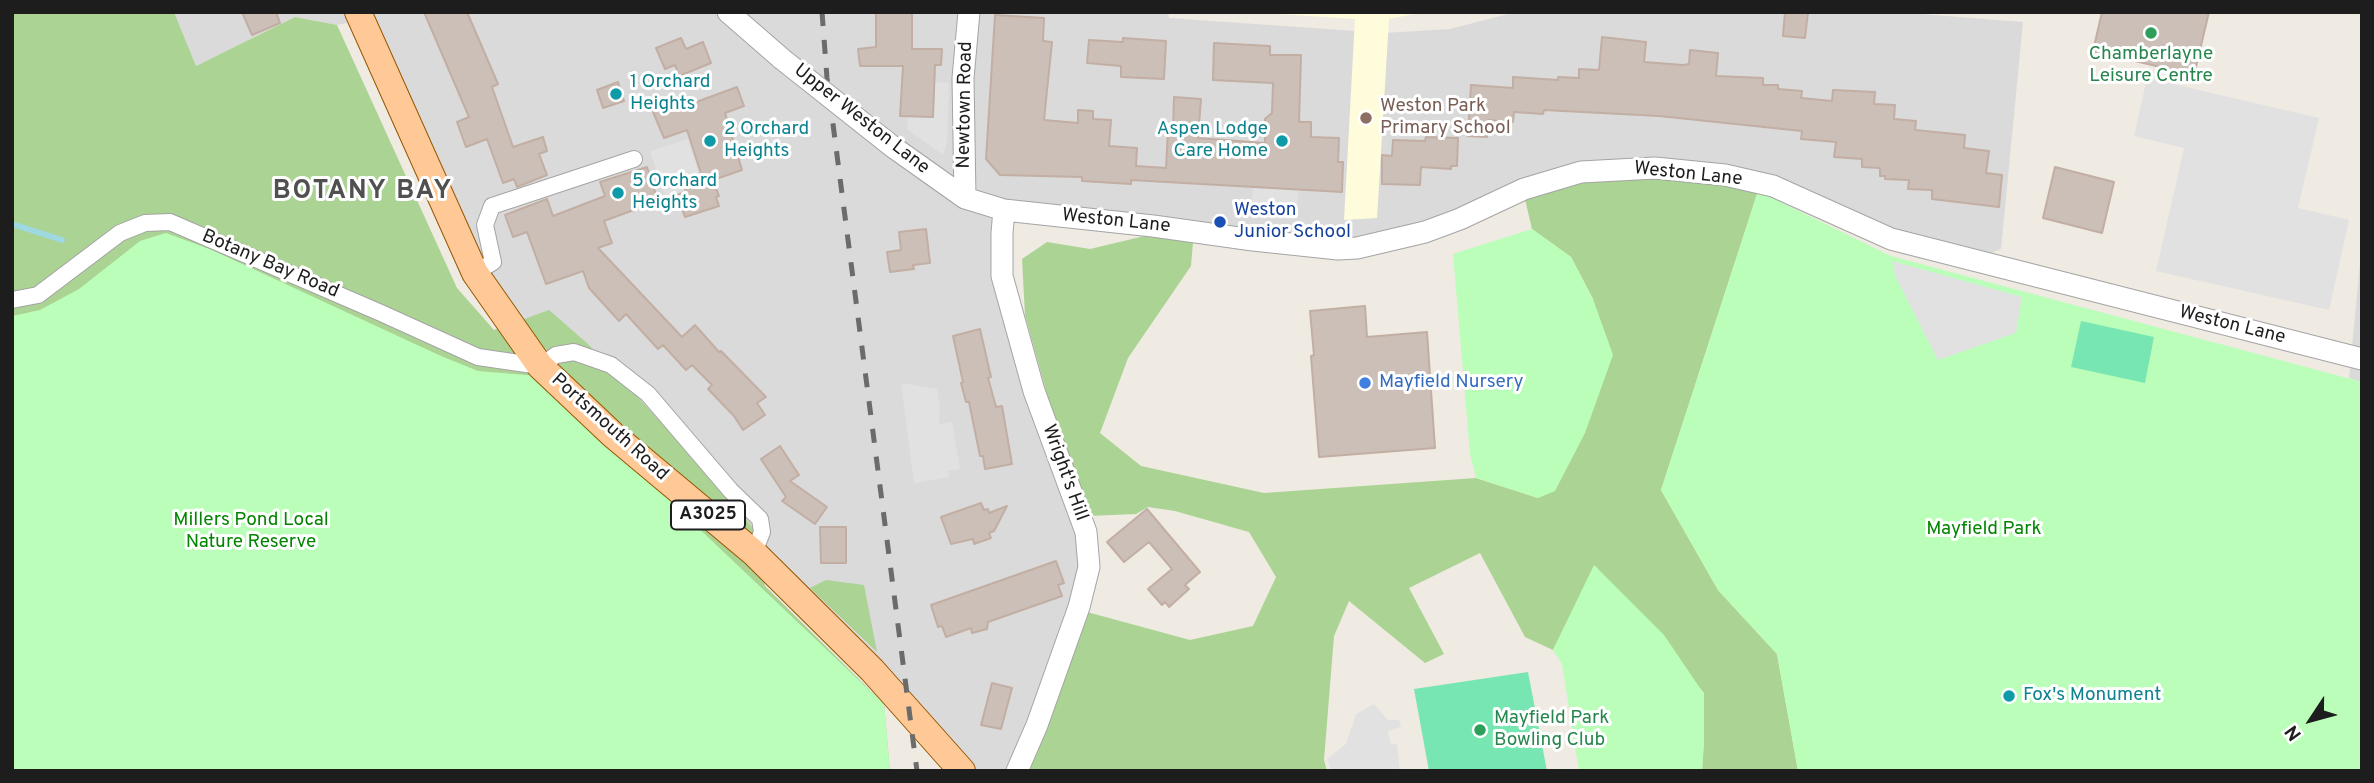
<!DOCTYPE html>
<html>
<head>
<meta charset="utf-8">
<style>
  body { margin:0 }
  #map { position:relative; width:2374px; height:783px; overflow:hidden; background:#efeae2; font-family:Overpass,sans-serif }
  canvas { display:block }
  .frame { position:absolute; inset:0; border:14px solid #1d1d1d; pointer-events:none }
  .north { position:absolute; left:2276px; top:685px; width:70px; height:70px; -webkit-text-stroke:5px #fff; paint-order:stroke; rotate:234deg; font-size:19px; font-weight:700; line-height:28px; text-align:center; color:#1d1d1d }
  .north::after { content:''; display:block; margin:auto; width:24px; height:32px; background:#1d1d1d; clip-path:polygon(50% 0,100% 100%,50% 72%,0 100%) }
</style>
</head>
<body>
<div id="map">
<canvas width="2374" height="783"></canvas>
<div class="frame"></div>
<div class="north">N</div>
</div>
<script>
const g = document.querySelector('canvas').getContext('2d');
g.lineJoin = 'round';
function paint(path, color) {
  g.fillStyle = color;
  g.fill(path, 'evenodd');
}
function toPath(rows) {
  const path = new Path2D();
  for (const r of rows) {
    path.moveTo(r[0], r[1]);
    for (let i = 2; i < r.length; i += 2) path.lineTo(r[i], r[i + 1]);
  }
  return path;
}
function strokePath(path, color, width, dash) {
  g.strokeStyle = color;
  g.lineWidth = width;
  g.lineCap = dash ? 'butt' : 'round';
  g.setLineDash(dash || []);
  g.stroke(path);
}
function drawText(font, color, halo, rows, align = 'center') {
  g.font = font + ' Overpass,sans-serif';
  g.lineWidth = 6;
  g.setLineDash([]);
  g.textBaseline = 'middle';
  g.strokeStyle = halo;
  g.fillStyle = color;
  for (const [text, x, y, turn = 0] of rows) {
    g.save();
    g.translate(x, y);
    g.rotate((+turn || 0) * Math.PI / 180);
    g.textAlign = isNaN(turn) ? turn : align;
    if (halo) g.strokeText(text, 0, 0);
    g.fillText(text, 0, 0);
    g.restore();
  }
}
paint(toPath([
  [174,12,1168,12,1169,18,1384,33,1450,29,1516,12,1896,12,2023,22,2001,249,1973,260,1773,186,1636,168,1357,248,1004,210,1002,277,1089,567,1017,771,962,771,475,273,361,20,337,25,295,17,196,66],
  [2362,242,2362,382,2349,378]
]), '#dbdada');
paint(toPath([
  [1249,12,1424,12,1389,19,1377,218,1344,220,1355,19]
]), '#fffcdb');
paint(toPath([
  [12,12,174,12,196,66,295,17,337,25,457,288,494,330,549,310,588,344,688,451,753,528,765,586,884,704,890,771,12,336],
  [1658,175,1719,183,1758,191,1661,490,1718,590,1777,654,1798,771,1702,771,1704,741,1704,693,1595,566,1553,650,1525,637,1480,553,1409,588,1444,654,1425,663,1349,601,1334,636,1324,760,1327,771,1026,771,1087,612,1190,640,1253,626,1276,577,1249,532,1175,511,1148,507,1136,514,1088,516,1050,405,1025,315,1022,259,1047,242,1090,249,1153,234,1193,242,1191,266,1128,358,1100,433,1141,466,1264,493,1476,478,1538,498,1593,299,1571,257,1532,229,1524,195,1608,178],
  [826,580,864,585,877,652,810,588]
]), '#abd393');
paint(toPath([
  [1758,191,1891,256,2362,382,2362,771,1798,771,1777,654,1718,590,1661,490],
  [1532,229,1571,257,1593,299,1613,355,1585,433,1555,491,1538,498,1476,478,1470,454,1453,254],
  [166,233,212,250,441,356,478,371,538,376,884,704,890,771,12,771,12,316,40,310,79,289,140,241],
  [1594,565,1664,635,1704,694,1704,741,1702,771,1579,771,1562,664,1553,650]
]), '#bbfeba');
paint(toPath([
  [2081,321,2154,337,2145,383,2071,367],
  [1528,672,1547,771,1429,771,1414,689]
]), '#78e6b2');
paint(toPath([
  [2147,78,2319,118,2298,208,2349,220,2329,310,2156,271,2184,148,2134,136],
  [934,82,949,83,947,141,943,155,907,129,908,116],
  [688,139,702,183,665,196,650,151],
  [1253,187,1298,189,1297,219,1251,218],
  [1892,261,2022,297,2016,333,1938,360,1896,278],
  [901,383,937,389,940,407,939,424,952,422,960,469,948,471,949,477,914,483],
  [1374,704,1388,720,1399,720,1401,727,1388,731,1391,745,1397,744,1400,771,1331,771,1327,759,1346,744,1356,714]
]), '#e1e1e1');
strokePath(toPath([
  [12,224,62,240]
]), '#9ed8e1', 6);
const building = toPath([
  [242,12,276,12,280,23,252,35,242,12],
  [424,12,467,12,498,84,492,87,513,147,543,137,547,151,539,154,547,175,517,187,514,179,503,183,487,139,466,147,457,122,469,117,424,12],
  [876,12,912,12,912,49,942,49,941,65,935,65,933,117,900,116,903,66,860,66,858,49,876,47,876,12],
  [1785,12,1808,12,1805,38,1783,36,1785,12],
  [2102,12,2209,12,2194,75,2093,51,2102,12],
  [995,15,1044,18,1043,41,1052,42,1044,120,1078,123,1078,110,1093,111,1093,119,1111,120,1109,146,1137,148,1136,166,1166,168,1168,130,1173,130,1174,97,1201,99,1198,138,1265,143,1265,119,1272,113,1273,83,1213,80,1214,43,1270,46,1270,55,1301,55,1299,122,1311,122,1311,137,1339,138,1338,162,1343,162,1342,192,1131,180,1131,184,1082,181,1082,177,1000,175,986,159,995,15],
  [1602,37,1646,42,1644,62,1683,65,1689,64,1690,50,1718,53,1716,76,1763,78,1763,85,1778,85,1778,89,1802,91,1801,98,1832,101,1833,90,1875,92,1874,104,1895,105,1894,119,1916,121,1915,130,1965,135,1964,148,1989,151,1986,173,2002,175,1999,207,1932,199,1932,190,1908,189,1909,180,1885,179,1885,176,1880,176,1880,168,1862,167,1862,159,1834,157,1836,142,1801,139,1802,131,1659,116,1544,110,1543,114,1514,112,1513,122,1488,120,1487,137,1468,136,1471,85,1513,88,1513,77,1558,80,1558,77,1579,78,1579,69,1599,70,1602,37],
  [681,38,686,49,703,42,711,63,679,76,675,65,665,69,656,48,681,38],
  [1123,38,1166,41,1164,79,1121,77,1121,66,1087,63,1089,40,1123,42,1123,38],
  [618,82,624,101,603,108,597,90,618,82],
  [737,87,744,106,725,113,742,170,713,180,719,196,716,197,719,206,685,217,677,195,686,192,685,189,710,181,704,183,687,130,664,138,651,107,676,98,680,108,737,87],
  [1426,137,1458,138,1457,166,1451,166,1451,169,1421,167,1420,185,1382,184,1382,155,1392,156,1393,140,1425,141,1426,137],
  [647,167,658,201,604,221,612,243,598,248,682,337,695,325,719,352,721,351,766,397,757,403,765,415,743,430,734,416,708,389,712,385,692,365,686,370,663,345,658,349,626,314,619,321,589,288,583,271,546,284,527,232,513,237,505,215,547,199,553,216,605,196,600,182,647,167],
  [2055,167,2114,182,2102,233,2043,218,2055,167],
  [926,229,930,263,913,265,914,269,890,272,887,252,901,250,899,232,926,229],
  [1365,306,1367,337,1427,332,1435,448,1319,457,1311,356,1314,355,1310,311,1365,306],
  [980,329,991,377,988,378,996,407,1002,406,1012,464,985,469,983,456,980,456,969,402,966,402,961,383,963,382,953,336,980,329],
  [780,446,799,475,790,481,827,507,815,524,782,501,786,497,761,459,780,446],
  [981,503,984,510,988,509,989,513,1007,506,994,531,989,533,991,538,974,544,973,539,951,544,941,517,981,503],
  [1147,509,1200,572,1185,585,1189,589,1169,607,1165,602,1162,605,1148,589,1172,569,1149,542,1124,562,1107,542,1147,509],
  [820,527,846,527,846,563,821,563,820,527],
  [1056,561,1064,583,1058,585,1062,596,988,622,987,629,972,633,971,628,946,637,942,626,938,627,931,605,1056,561],
  [992,683,1012,688,1001,729,981,725,992,683]
]);
paint(building, '#ccbfb8');
strokePath(building, '#c2aea3', 2);
const minor = toPath([
  [475,273,493,262,485,225,492,206,634,159],
  [12,300,38,295,120,233,145,223,170,222,381,313,478,357,540,366,556,355,574,352,611,365,648,394,731,491,760,519,762,532,754,553]
]);
const tertiary = toPath([
  [728,12,782,59],
  [893,147,965,198,1004,210,1153,226,1253,240,1338,249,1357,248,1425,232,1460,219,1524,189,1581,172,1655,168,1725,175,1773,186,1891,239,2362,359],
  [965,198,963,78,969,12],
  [1004,210,1002,233,1002,276,1034,391,1086,532,1089,567,1079,607,1037,725,1017,771]
]);
const primary = toPath([
  [358,12,475,273,540,366,613,435,754,553,872,670,962,771]
]);
strokePath(minor, '#a4a4a4', 18);
strokePath(tertiary, '#a4a4a4', 23);
strokePath(primary, '#965700', 28);
strokePath(minor, '#fff', 16);
strokePath(tertiary, '#fff', 21);
strokePath(primary, '#ffc997', 26);
strokePath(toPath([
  [822,12,827,78,917,771]
]), '#6b6b6b', 5, [14, 14]);
const tertiaryBridge = toPath([
  [782,59,893,147]
]);
strokePath(tertiaryBridge, '#a4a4a4', 23, []);
strokePath(tertiaryBridge, '#fff', 21);
for (const [x, y, r, color] of [
  [2151,33,7,"#2e9e5b"],
  [616,94,7,"#0f9aa8"],
  [1366,118,7,"#8d6e63"],
  [710,141,7,"#0f9aa8"],
  [1282,141,7,"#0f9aa8"],
  [618,193,7,"#0f9aa8"],
  [1220,222,7,"#1a4fb4"],
  [1365,383,7,"#3f7fe0"],
  [2009,696,7,"#0f9aa8"],
  [1480,730,7,"#2e9e5b"]
]) {
  const dot = new Path2D();
  dot.arc(x, y, r, 0, 2 * Math.PI);
  g.fillStyle = color;
  g.fill(dot);
  strokePath(dot, '#fff', 2.5);
}
for (const [x, y, w] of [
  [708,515,74]
]) {
  const box = new Path2D();
  box.roundRect(x - w / 2, y - 14.5, w, 29, 5);
  g.fillStyle = '#fff';
  g.fill(box);
  strokePath(box, '#1d1d1d', 2);
}
drawText('bold 18px', '#1d1d1d', null, [
  ["A3025",708,515]
]);
drawText('19px', '#27864d', '#fff', [
  ["Chamberlayne",2151,55],
  ["Leisure Centre",2151,77],
  ["Mayfield Park",1494,719,"left"],
  ["Bowling Club",1494,741,"left"]
]);
drawText('19px', '#0d838f', '#fff', [
  ["1 Orchard",630,83],
  ["Heights",630,105],
  ["2 Orchard",724,130],
  ["Heights",724,152],
  ["Aspen Lodge",1268,130,"right"],
  ["Care Home",1268,152,"right"],
  ["5 Orchard",632,182],
  ["Heights",632,204],
  ["Fox's Monument",2023,696]
], 'left');
drawText('19px', '#1d1d1d', '#fff', [
  ["Newtown Road",966,105,-89],
  ["Upper Weston Lane",861,120,38],
  ["Weston Lane",1688,175,6],
  ["Weston Lane",1116,222,6],
  ["Botany Bay Road",270,265,23],
  ["Weston Lane",2232,326,14],
  ["Portsmouth Road",609,428,42],
  ["Wright's Hill",1064,473,70]
]);
drawText('19px', '#785e54', '#fff', [
  ["Weston Park",1380,107],
  ["Primary School",1380,129]
], 'left');
drawText('19px', '#164399', '#fff', [
  ["Weston",1234,211],
  ["Junior School",1234,233]
], 'left');
drawText('19px', '#366cbe', '#fff', [
  ["Mayfield Nursery",1379,383]
], 'left');
drawText('19px', '#038501', '#fff', [
  ["Millers Pond Local",251,521],
  ["Nature Reserve",251,543],
  ["Mayfield Park",1984,530]
]);
g.letterSpacing = '2px';
drawText('bold 26px', '#505050', '#fff', [
  ["BOTANY BAY",363,193]
]);
g.letterSpacing = '0px';
</script>
</body>
</html>
